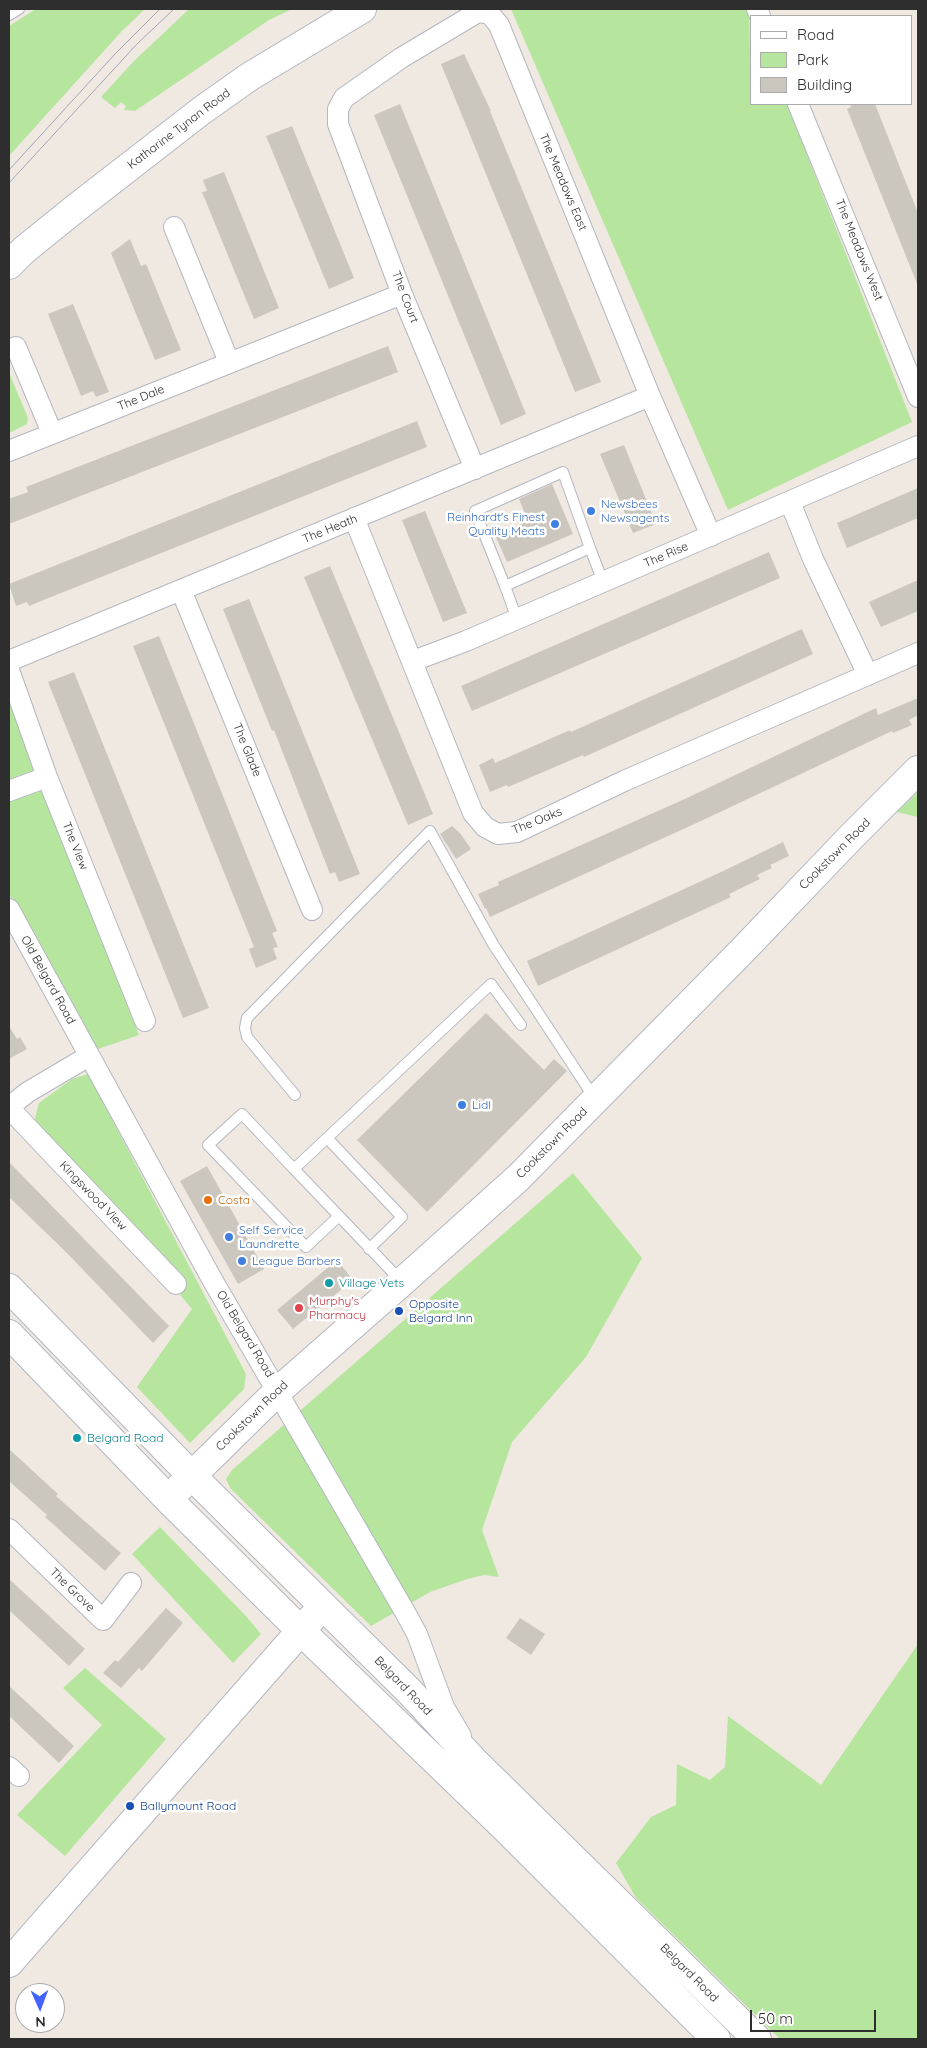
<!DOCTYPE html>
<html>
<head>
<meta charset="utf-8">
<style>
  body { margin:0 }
  #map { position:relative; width:927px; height:2048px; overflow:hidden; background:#efe9e1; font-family:Quicksand,sans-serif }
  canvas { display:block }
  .frame { position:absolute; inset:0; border:10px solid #2e2e2e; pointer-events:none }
  .legend { position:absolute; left:750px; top:15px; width:162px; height:90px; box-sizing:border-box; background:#fff; border:1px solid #ababab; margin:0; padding:6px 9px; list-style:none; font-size:15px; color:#2e2e2e }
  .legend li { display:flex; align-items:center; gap:10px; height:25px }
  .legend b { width:25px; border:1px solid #ababab }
  .north { position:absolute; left:15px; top:1983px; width:50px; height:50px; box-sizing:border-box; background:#fff; border:1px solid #ababab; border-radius:50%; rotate:178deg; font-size:14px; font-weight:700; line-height:20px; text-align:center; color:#2e2e2e }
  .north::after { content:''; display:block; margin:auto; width:18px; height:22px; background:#4264fb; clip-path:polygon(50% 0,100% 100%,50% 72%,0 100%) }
  .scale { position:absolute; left:750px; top:2010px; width:126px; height:22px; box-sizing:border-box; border:2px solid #2e2e2e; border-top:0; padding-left:6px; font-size:15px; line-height:18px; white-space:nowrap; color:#2e2e2e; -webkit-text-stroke:4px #fff; paint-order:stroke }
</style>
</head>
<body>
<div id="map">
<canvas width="927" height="2048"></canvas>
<div class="frame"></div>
<ul class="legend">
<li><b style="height:6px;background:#fff"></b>Road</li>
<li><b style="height:14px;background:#b6e59e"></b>Park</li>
<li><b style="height:14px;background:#cbc7bf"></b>Building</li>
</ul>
<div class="north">N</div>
<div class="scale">50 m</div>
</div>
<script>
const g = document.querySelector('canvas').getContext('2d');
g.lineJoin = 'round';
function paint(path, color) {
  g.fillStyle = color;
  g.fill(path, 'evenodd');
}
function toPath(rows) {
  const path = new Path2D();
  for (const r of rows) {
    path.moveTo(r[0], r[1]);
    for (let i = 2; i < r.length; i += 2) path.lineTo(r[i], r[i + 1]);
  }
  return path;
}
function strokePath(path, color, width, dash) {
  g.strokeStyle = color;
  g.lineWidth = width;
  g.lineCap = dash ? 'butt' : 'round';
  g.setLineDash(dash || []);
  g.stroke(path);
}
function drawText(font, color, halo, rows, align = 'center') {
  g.font = font + ' Quicksand,sans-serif';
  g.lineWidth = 5;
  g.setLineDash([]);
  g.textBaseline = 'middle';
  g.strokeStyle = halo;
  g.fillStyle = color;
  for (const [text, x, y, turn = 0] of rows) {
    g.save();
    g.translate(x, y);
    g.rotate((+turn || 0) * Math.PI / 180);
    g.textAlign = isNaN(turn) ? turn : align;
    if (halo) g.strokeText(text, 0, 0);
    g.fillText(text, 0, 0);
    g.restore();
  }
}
paint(toPath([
  [36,9,145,9,121,32,9,156,9,26],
  [189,9,292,9,269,20,135,111,124,110,126,106,121,102,115,108,101,97,133,62],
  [511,9,749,9,751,104,787,104,912,422,728,510],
  [9,375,10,375,28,418,27,424,9,433],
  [9,700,139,1035,95,1050,9,894],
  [918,792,918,817,897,812],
  [88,1074,246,1374,244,1389,190,1443,137,1387,192,1309,34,1122,39,1103,72,1079],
  [573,1173,642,1258,586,1357,512,1442,482,1530,499,1577,484,1575,467,1579,430,1592,371,1626,230,1488,226,1479,232,1470],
  [160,1527,245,1615,261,1634,233,1663,132,1554],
  [918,1644,918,2039,780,2039,636,1898,616,1863,651,1817,676,1805,677,1764,710,1780,725,1767,728,1716,821,1785],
  [85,1668,166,1739,65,1856,17,1815,102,1725,63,1688]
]), '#b6e59e');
paint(toPath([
  [464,54,491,111,490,111,601,382,575,392,441,64],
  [400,104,526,414,501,425,374,115],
  [850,104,875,104,918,213,918,286,847,109,851,107],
  [292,126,354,278,329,289,266,136],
  [224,172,279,308,254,319,202,192,207,191,203,180],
  [130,239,141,266,146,264,181,350,155,360,111,253],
  [73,304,109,392,96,397,93,391,81,396,48,314],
  [388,346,398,372,9,524,9,499,28,492,26,487],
  [417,421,427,447,46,599,29,606,27,602,16,606,9,584],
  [624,445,656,524,633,533,600,454],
  [552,484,573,534,507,562,495,535,528,521,519,499],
  [918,488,918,518,847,548,837,523],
  [425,511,467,613,443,622,402,520],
  [769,552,780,578,472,711,461,686],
  [330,566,433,814,408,825,304,577],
  [918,580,918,611,881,627,869,602],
  [249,599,360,874,339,882,335,872,330,874,274,730,272,731,223,609],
  [802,629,813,654,584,757,583,755,508,787,507,785,490,792,479,765,493,758,495,763,570,730,571,732],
  [159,636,277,931,272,933,278,947,273,948,277,959,256,968,249,949,254,947,133,646],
  [74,672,209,1008,183,1018,48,682],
  [918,698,918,715,909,720,912,725,893,733,892,731,701,821,490,917,486,908,485,909,478,894,499,885,498,882,687,798,876,708,878,715],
  [452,826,460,833,471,849,456,859,440,834],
  [783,842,789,856,770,865,772,868,757,875,760,879,729,894,731,897,538,986,527,961,719,873],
  [486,1013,544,1070,554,1059,567,1071,427,1212,357,1140],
  [9,1026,17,1039,20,1037,27,1049,9,1059],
  [9,1162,169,1326,153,1343,67,1253,9,1197],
  [207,1166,264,1269,238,1284,180,1181],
  [337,1260,353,1280,293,1329,277,1310],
  [9,1449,58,1494,56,1496,121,1553,105,1571,45,1517,47,1515,9,1481],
  [9,1579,85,1649,69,1666,9,1610],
  [166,1608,183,1623,142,1671,139,1668,121,1688,103,1673,115,1660,118,1662],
  [520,1618,545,1634,531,1655,506,1638],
  [9,1686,74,1746,59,1763,9,1716]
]), '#cbc7bf');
const lane = toPath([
  [9,15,19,9],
  [505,586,475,511,563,472,590,548],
  [517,619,505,586,590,548,603,582],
  [295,1095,247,1037,245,1028,247,1018,430,831,493,944,595,1099],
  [327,1138,402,1217,369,1249],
  [294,1169,339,1216],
  [402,1282,339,1216,306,1247,208,1145,242,1114,294,1169,491,984,521,1025]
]);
const street = toPath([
  [757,9,760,16],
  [798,104,918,397],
  [174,227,229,362],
  [16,347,52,433],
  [9,451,402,294],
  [475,469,402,294,338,124,338,109,344,98,401,58,478,12,490,14,499,25,650,396,711,536],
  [790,502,813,559,868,675],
  [354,518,473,813,485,827,498,834,517,832,624,781,918,653],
  [181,590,312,910],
  [9,661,650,396],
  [413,661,466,641,918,446],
  [9,670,47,777,145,1021],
  [9,791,47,777],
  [9,909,213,1281,405,1612,417,1634,444,1707,461,1736],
  [9,1107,28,1092,89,1056],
  [9,1108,176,1284],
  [9,1529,103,1620,131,1583],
  [9,1767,19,1776]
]);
const secondary = toPath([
  [9,265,24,250,76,208,201,111,249,77,362,9],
  [9,1288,191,1475,410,1692,475,1762,757,2039],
  [9,1334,168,1499,301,1631,504,1827,716,2039],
  [168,1499,278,1391,402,1282,518,1178,743,950,851,837,918,770],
  [9,1963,312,1618]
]);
strokePath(lane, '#b4b7c1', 12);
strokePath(street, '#b4b7c1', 22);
strokePath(secondary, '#b4b7c1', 30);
strokePath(lane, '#fff', 10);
strokePath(street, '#fff', 20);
strokePath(secondary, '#fff', 28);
strokePath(toPath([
  [9,170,115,54,160,9],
  [9,183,137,44,174,9]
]), '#a3a6b8', 1);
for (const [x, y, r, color] of [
  [591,511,5,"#3f7fe0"],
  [555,524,5,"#3f7fe0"],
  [462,1105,5,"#3f7fe0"],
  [208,1200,5,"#e8710a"],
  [229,1237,5,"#3f7fe0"],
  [242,1261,5,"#3f7fe0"],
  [329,1283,5,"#0f9aa8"],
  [299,1308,5,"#e0444e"],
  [399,1311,5,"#1a4fb4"],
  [77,1438,5,"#0f9aa8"],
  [130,1806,5,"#1a4fb4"]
]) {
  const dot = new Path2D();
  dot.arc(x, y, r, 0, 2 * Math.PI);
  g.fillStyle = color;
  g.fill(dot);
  strokePath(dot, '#fff', 2);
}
drawText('12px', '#2e2e2e', '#fff', [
  ["Katharine Tynan Road",179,129,-37],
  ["The Meadows East",563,182,67],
  ["The Meadows West",859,250,68],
  ["The Court",405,297,69],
  ["The Dale",141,398,-22],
  ["The Heath",330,529,-22],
  ["The Rise",666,555,-23],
  ["The Glade",247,750,68],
  ["The Oaks",537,821,-22],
  ["The View",75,846,68],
  ["Cookstown Road",835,854,-45],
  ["Old Belgard Road",48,980,61],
  ["Cookstown Road",552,1143,-45],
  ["Kingswood View",93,1196,46],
  ["Old Belgard Road",245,1334,59],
  ["Cookstown Road",252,1416,-44],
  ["The Grove",72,1590,44],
  ["Belgard Road",403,1686,46],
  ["Belgard Road",689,1973,45]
]);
drawText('12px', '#366cbe', '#fff', [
  ["Newsbees",601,504],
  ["Newsagents",601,518],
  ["Reinhardt's Finest",545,517,"right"],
  ["Quality Meats",545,531,"right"],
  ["Lidl",472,1105],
  ["Self Service",239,1230],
  ["Laundrette",239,1244],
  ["League Barbers",252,1261]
], 'left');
drawText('12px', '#c56008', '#fff', [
  ["Costa",218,1200]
], 'left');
drawText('12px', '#0d838f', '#fff', [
  ["Village Vets",339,1283],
  ["Belgard Road",87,1438]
], 'left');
drawText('12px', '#be3a42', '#fff', [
  ["Murphy's",309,1301],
  ["Pharmacy",309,1315]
], 'left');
drawText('12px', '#164399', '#fff', [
  ["Opposite",409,1304],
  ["Belgard Inn",409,1318],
  ["Ballymount Road",140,1806]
], 'left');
</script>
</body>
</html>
